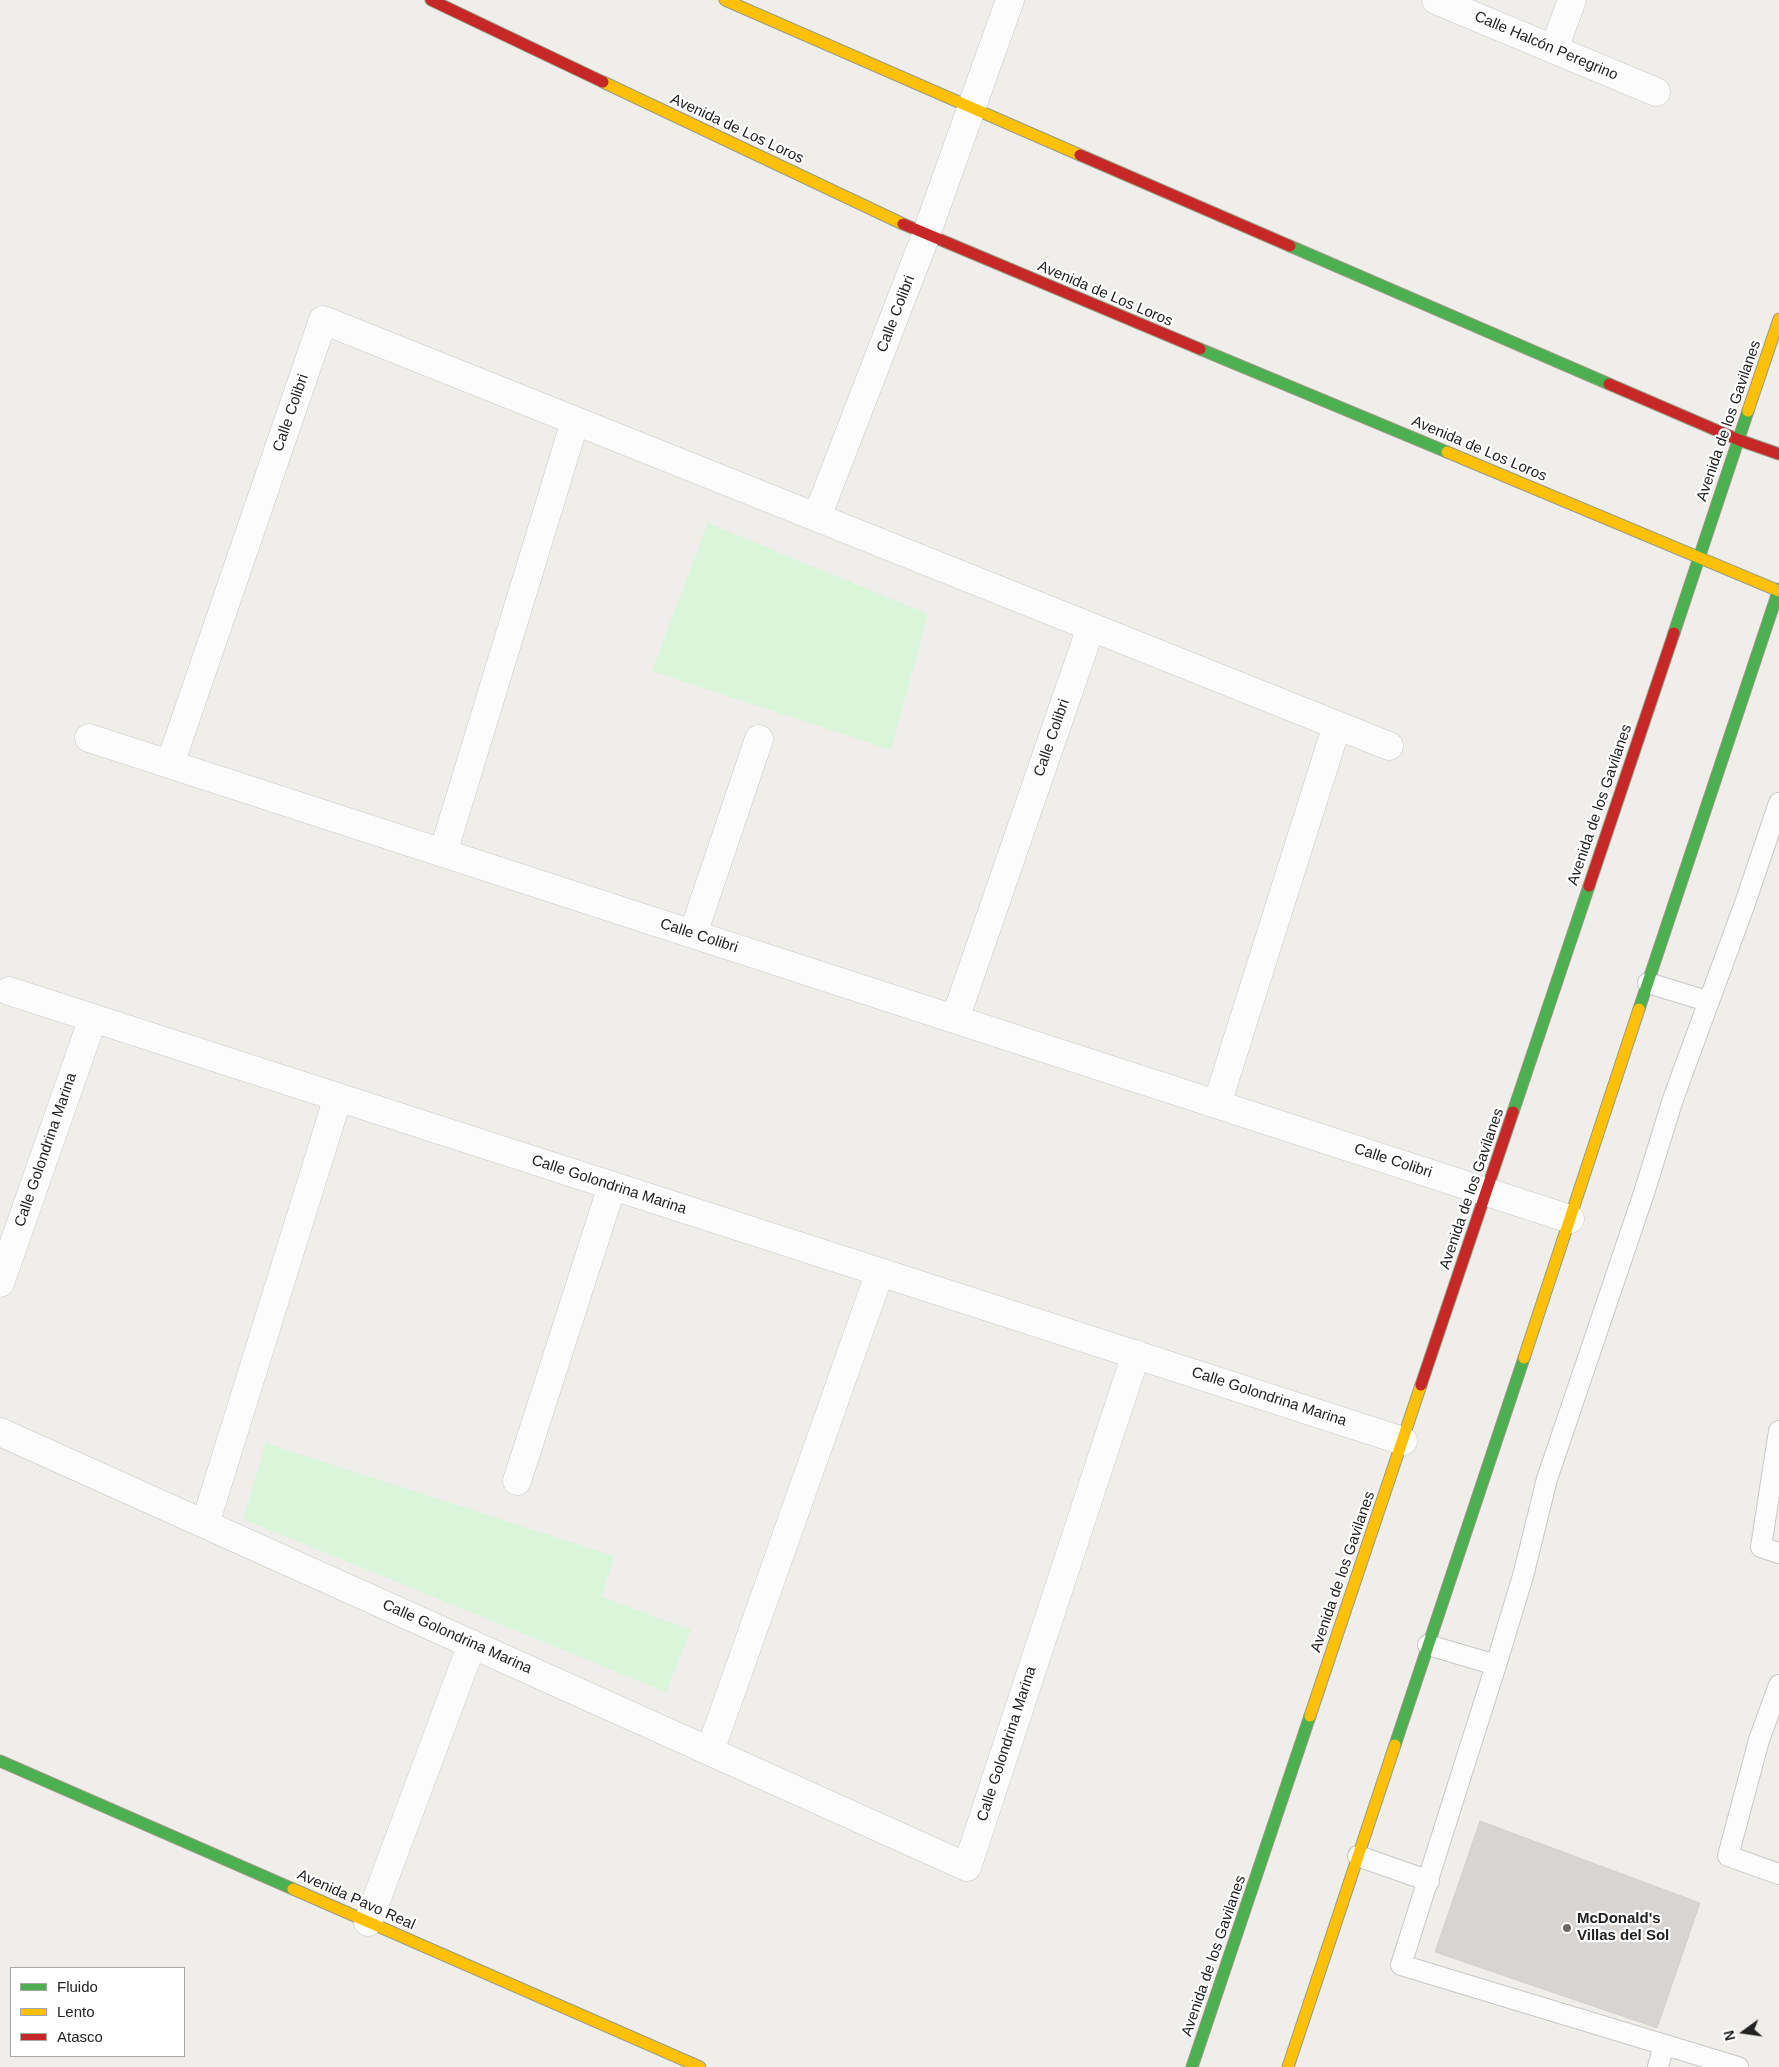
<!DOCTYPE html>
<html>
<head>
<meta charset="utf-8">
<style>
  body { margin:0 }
  #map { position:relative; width:1779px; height:2067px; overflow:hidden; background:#f0eeeb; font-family:Arial,sans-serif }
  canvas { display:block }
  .legend { position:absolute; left:10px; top:1967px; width:175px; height:90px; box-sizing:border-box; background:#fff; border:1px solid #a7a7a7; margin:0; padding:6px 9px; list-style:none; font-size:15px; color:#222 }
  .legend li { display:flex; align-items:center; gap:10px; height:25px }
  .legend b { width:25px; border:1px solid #a7a7a7 }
  .north { position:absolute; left:1719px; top:2007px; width:50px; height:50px; -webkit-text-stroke:4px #fff; paint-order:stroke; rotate:256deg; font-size:14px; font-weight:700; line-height:20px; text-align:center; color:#222 }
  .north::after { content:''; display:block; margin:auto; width:18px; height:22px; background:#222; clip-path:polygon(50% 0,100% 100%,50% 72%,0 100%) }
</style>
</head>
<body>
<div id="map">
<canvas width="1779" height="2067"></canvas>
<ul class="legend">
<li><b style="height:6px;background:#4caf50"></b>Fluido</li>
<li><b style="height:6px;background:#ffc107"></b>Lento</li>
<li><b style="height:6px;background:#c62828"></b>Atasco</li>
</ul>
<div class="north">N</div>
</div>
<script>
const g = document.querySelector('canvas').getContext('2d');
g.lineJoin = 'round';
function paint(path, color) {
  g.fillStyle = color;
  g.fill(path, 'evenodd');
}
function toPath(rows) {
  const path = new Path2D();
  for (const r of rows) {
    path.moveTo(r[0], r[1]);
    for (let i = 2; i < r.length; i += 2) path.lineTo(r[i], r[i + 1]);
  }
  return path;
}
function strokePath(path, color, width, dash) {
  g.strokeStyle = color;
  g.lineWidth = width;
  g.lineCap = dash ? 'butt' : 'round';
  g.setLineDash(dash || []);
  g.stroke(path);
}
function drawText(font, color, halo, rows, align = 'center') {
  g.font = font + ' Arial,sans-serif';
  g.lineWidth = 4.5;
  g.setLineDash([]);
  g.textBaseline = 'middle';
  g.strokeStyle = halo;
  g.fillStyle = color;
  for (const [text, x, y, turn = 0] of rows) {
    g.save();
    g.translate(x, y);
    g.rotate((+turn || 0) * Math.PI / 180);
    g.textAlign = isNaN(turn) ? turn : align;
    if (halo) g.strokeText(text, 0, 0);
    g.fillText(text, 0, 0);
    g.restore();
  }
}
paint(toPath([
  [708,523,928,614,891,750,652,671],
  [266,1443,614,1556,602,1597,691,1630,666,1692,243,1519]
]), '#daf5da');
const building = toPath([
  [1480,1821,1700,1903,1657,2028,1435,1952,1480,1821]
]);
paint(building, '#d7d4d2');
strokePath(building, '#d3d0cc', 1);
const lane = toPath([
  [1648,983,1707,1001],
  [1779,1431,1761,1547,1779,1553],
  [1428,1645,1496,1665,1401,1965,1738,2067],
  [1496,1665,1523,1576,1547,1479,1644,1193,1673,1099,1744,906,1779,803],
  [1779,1685,1759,1740,1728,1856,1779,1874],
  [1358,1856,1429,1881],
  [1658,2067,1664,2045]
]);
const street = toPath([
  [1436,0,1656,92],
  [1554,49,1572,0],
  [817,517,926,235,1010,0],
  [89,738,1570,1219],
  [170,764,323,320,1389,746],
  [443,853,575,421],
  [693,934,759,739],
  [9,991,1403,1441],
  [955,1019,1091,627],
  [1217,1104,1337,725],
  [0,1283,93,1018],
  [0,1432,967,1867,1136,1354],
  [517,1481,612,1186],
  [205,1524,338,1097],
  [710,1751,880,1272],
  [368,1922,472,1644]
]);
const fast = toPath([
  [1290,246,1609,384],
  [1200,349,1447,452],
  [1674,633,1748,411],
  [1639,1009,1779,589],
  [1513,1112,1589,886],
  [1395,1745,1524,1358],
  [0,1761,293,1889],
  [1192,2067,1310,1716]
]);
const slow = toPath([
  [725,0,1080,155],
  [603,82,903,224],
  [1748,411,1779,319],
  [1447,452,1779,591],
  [1524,1358,1639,1009],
  [1310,1716,1421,1385],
  [293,1889,700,2067],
  [1288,2067,1395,1745]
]);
const jam = toPath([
  [431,0,603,82],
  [1080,155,1290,246],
  [903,224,1200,349],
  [1609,384,1739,440,1779,454],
  [1589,886,1674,633],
  [1421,1385,1513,1112]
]);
strokePath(lane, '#c9c8c7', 22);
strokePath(street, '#c9c8c7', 29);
strokePath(fast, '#999a82', 13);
strokePath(slow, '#999a82', 13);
strokePath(jam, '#999a82', 13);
strokePath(lane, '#fdfcfc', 20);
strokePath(street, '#fdfcfc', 28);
strokePath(fast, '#4caf50', 11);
strokePath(slow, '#ffc107', 11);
strokePath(jam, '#c62828', 11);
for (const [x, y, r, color] of [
  [1567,1928,5,"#6a6968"]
]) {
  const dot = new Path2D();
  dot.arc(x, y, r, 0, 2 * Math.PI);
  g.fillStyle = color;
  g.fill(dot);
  strokePath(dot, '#fff', 2);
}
drawText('15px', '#222', '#fff', [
  ["Calle Halcón Peregrino",1546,46,23],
  ["Avenida de Los Loros",737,129,25],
  ["Avenida de Los Loros",1105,294,23],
  ["Calle Colibri",896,314,-69],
  ["Calle Colibri",291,413,-71],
  ["Avenida de los Gavilanes",1729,421,-71],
  ["Avenida de Los Loros",1479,449,23],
  ["Calle Colibri",1052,738,-71],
  ["Avenida de los Gavilanes",1600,805,-71],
  ["Calle Colibri",699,936,18],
  ["Calle Golondrina Marina",46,1150,-71],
  ["Calle Colibri",1393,1161,18],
  ["Calle Golondrina Marina",609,1185,18],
  ["Avenida de los Gavilanes",1472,1189,-71],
  ["Calle Golondrina Marina",1269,1397,18],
  ["Avenida de los Gavilanes",1343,1572,-71],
  ["Calle Golondrina Marina",457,1637,24],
  ["Calle Golondrina Marina",1007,1744,-72],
  ["Avenida Pavo Real",356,1900,24],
  ["Avenida de los Gavilanes",1214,1956,-71]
]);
drawText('bold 15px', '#222', '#fff', [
  ["McDonald's",1577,1919],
  ["Villas del Sol",1577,1936]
], 'left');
</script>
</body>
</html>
